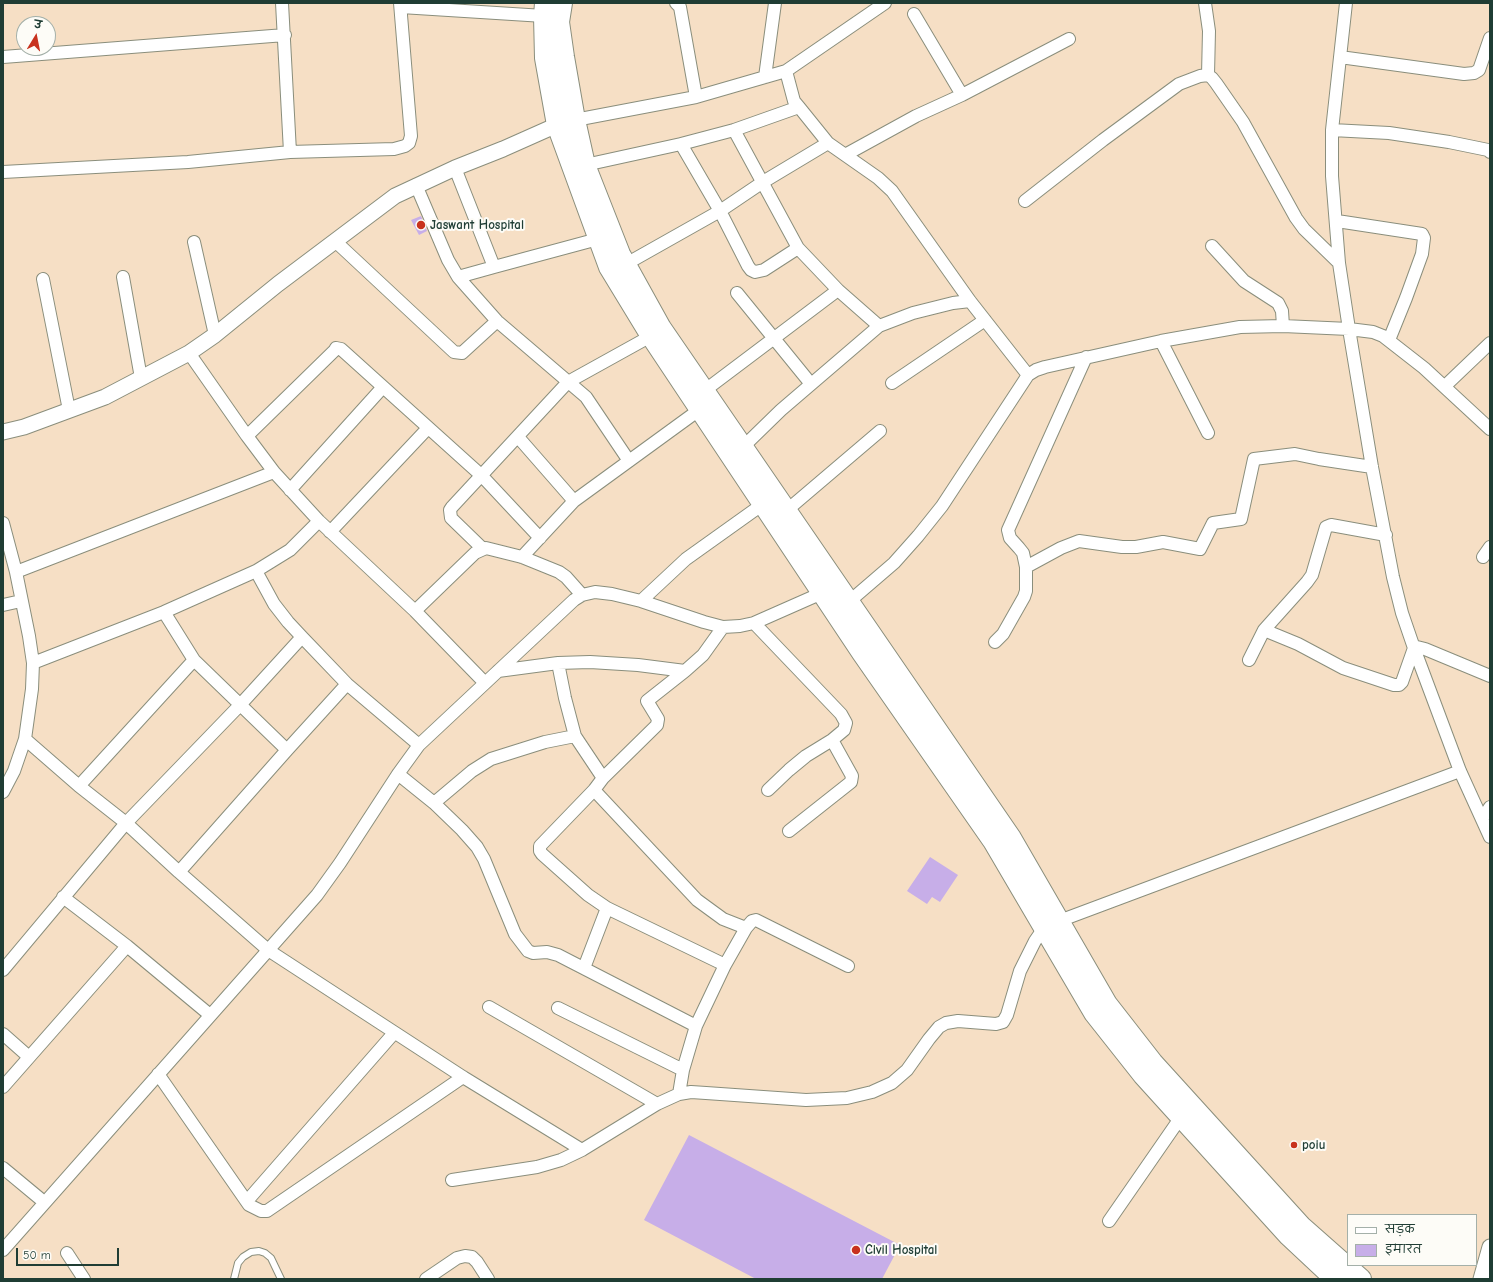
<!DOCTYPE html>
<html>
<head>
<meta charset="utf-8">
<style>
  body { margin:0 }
  #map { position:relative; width:1493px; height:1282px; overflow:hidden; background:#f6dfc5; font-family:"Comic Neue","Playpen Sans Deva",sans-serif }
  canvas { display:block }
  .frame { position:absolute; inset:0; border:4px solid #1f3d34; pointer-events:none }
  .legend { position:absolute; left:1347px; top:1214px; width:130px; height:52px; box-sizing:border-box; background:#fdfcf7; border:1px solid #a4b0a9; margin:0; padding:5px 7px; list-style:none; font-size:12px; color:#1f3d34 }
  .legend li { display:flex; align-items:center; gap:8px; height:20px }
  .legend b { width:20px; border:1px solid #a4b0a9 }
  .north { position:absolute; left:16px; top:16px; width:40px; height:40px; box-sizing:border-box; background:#fdfcf7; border:1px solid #a4b0a9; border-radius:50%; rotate:10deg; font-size:11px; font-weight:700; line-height:16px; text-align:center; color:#1f3d34 }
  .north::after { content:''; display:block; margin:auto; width:14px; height:18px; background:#c8321e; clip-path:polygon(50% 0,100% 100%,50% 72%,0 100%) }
  .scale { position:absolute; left:16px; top:1248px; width:103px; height:18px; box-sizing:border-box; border:2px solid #1f3d34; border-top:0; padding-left:5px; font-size:12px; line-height:14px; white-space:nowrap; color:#1f3d34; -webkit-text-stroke:3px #fdfcf7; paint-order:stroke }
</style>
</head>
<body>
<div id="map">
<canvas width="1493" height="1282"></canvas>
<div class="frame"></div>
<ul class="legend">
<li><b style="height:5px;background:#fff"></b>सड़क</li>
<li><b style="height:11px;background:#c7aee8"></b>इमारत</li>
</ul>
<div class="north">उ</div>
<div class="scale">50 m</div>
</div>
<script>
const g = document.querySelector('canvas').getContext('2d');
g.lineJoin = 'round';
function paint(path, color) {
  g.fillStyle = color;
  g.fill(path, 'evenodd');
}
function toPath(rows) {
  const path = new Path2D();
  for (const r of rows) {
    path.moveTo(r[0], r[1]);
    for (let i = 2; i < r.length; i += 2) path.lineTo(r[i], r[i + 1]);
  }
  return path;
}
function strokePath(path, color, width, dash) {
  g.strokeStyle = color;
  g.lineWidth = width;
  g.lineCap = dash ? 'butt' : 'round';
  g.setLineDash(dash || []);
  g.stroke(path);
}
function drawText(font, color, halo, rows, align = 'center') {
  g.font = font + ' "Comic Neue",sans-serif';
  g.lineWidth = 4;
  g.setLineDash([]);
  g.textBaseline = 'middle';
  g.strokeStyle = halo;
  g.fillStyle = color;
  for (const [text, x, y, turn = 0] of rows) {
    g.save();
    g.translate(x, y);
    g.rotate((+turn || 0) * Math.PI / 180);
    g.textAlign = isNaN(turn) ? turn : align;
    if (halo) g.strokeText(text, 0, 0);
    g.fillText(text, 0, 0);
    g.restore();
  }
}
paint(toPath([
  [421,216,427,231,419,235,411,220],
  [930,857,958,875,940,902,932,897,927,904,907,891],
  [689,1135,900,1245,882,1279,756,1279,644,1220]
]), '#c7aee8');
const service = toPath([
  [234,1279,238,1263,243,1257,251,1252,259,1251,265,1253,271,1258,281,1279]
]);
const minor = toPath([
  [282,3,290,152],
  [676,3,680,7,696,97],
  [1205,3,1209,31,1208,75],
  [1346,3,1332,130,1332,176,1339,263,1349,329,1372,467,1393,577,1402,613,1414,648,1460,771,1490,837],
  [401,7,544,16],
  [3,57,285,35],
  [1340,57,1464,74,1474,73,1479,70,1490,38],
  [786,71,794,101,799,107,828,143,878,178,892,191,970,301,1028,375],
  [765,77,775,3],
  [962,95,1069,39],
  [575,120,696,97,786,71,885,3],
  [734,130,798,248,838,290],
  [1332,130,1389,133,1449,142,1488,150,1490,152],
  [681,144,720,211,748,266,751,270,755,272,764,270,798,248],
  [845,155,916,116,962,95,914,14],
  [585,165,681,144,734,130,799,107],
  [455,168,494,267,598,239],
  [3,172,188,162,290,152,394,149,405,146,409,143,411,136,400,3],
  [416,185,448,260,458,277,497,321,586,397,629,461],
  [1025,201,1103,140,1179,84,1200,76,1208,75,1212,78,1216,83,1243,122,1296,218,1304,229,1339,263],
  [1337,221,1422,234,1424,238,1422,254,1406,298,1389,340],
  [335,241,454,352,462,353,497,321],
  [194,242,215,335],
  [1212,246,1244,281,1278,303,1282,311,1283,326],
  [626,264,720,211,763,182,828,143],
  [123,277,141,378],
  [458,277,494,267],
  [43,279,69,410],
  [737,293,811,384],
  [1161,341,1208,433],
  [189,353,247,436,274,472,319,521,415,611,485,683],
  [892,383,985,320],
  [1445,386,1490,343],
  [704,391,838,290,879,326],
  [247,436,335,350,336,348,341,349,482,476,540,538],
  [518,437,574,501,699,410],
  [743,447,781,410,879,326,913,313,953,303,970,301],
  [290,490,383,387],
  [786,511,880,431],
  [3,523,16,572,29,636,33,663,32,689,25,739,14,771,3,792],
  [330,532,428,428],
  [483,549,451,518,450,510,452,507,568,382,651,336],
  [522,557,574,501],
  [1483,557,1490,547],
  [1026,567,1061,548,1079,541,1122,547,1136,547,1163,542,1200,549,1213,523,1241,519,1254,459,1295,454,1319,459,1372,467],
  [256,571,274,604,288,622,302,637,347,684,419,745],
  [16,572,274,472],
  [641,601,686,559,763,504],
  [3,605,21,601],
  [844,606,894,563,918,536,942,506,1028,375,1036,370,1045,367,1161,341,1240,327,1283,326,1349,329,1373,332,1383,336,1424,368,1490,429],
  [415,611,475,553,486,548,522,557,559,572,566,577,582,595],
  [164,612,194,660,287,750],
  [754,623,841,714,846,723,844,730,832,740,806,756,789,770,768,790],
  [1264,630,1298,644,1343,668,1394,685,1399,685,1402,682,1414,648,1417,647,1425,649,1490,676],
  [995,642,1003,634,1024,597,1026,591,1026,567,1023,553,1019,548,1010,538,1008,530,1086,357],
  [1249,660,1264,630,1307,582,1312,575,1326,527,1331,525,1386,535],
  [33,663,164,612,256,571,290,550,319,521],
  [558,663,565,698,575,736,603,778],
  [498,671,558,663,590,662,638,665,685,671,703,655,723,627],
  [25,739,79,786,126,823,179,872,268,950,463,1077,582,1150],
  [398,774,434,803,462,830,477,847,484,859,515,934,528,951,533,953,547,952,558,955,696,1026],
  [79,786,194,660],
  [594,790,697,900,723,919,746,928],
  [434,803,472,771,491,759,545,742,575,736],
  [1482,819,1490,807],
  [789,831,851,782,852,776,832,740],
  [179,872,287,750,347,684],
  [63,897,127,946,210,1015],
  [607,908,588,895,542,854,540,851,540,846,594,790,603,778,657,725,658,719,647,701,685,671],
  [584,968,607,908,725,965,746,928,752,921,756,920,848,966],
  [3,970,126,823,240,705,302,637],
  [489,1007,657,1104],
  [558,1008,683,1070],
  [3,1034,29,1057],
  [158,1074,249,1205,261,1211,267,1211,463,1077],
  [3,1087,127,946],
  [679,1094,683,1070,696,1026,725,965],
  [3,1168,44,1202],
  [452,1180,537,1167,561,1160,582,1150,657,1104,679,1094,691,1092,706,1093,806,1100,847,1098,872,1092,892,1083,907,1070,929,1039,939,1027,946,1023,958,1021,996,1024,1003,1022,1007,1015,1020,971,1035,941,1044,928,1059,921,1460,771],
  [247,1201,394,1033],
  [1109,1221,1181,1117,1186,1113],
  [3,1250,317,895,340,863,398,774,419,745,574,600,582,595,595,592,612,594,641,601,704,622,723,627,740,626,754,623,822,593,826,589],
  [67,1253,84,1279],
  [426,1279,457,1258,465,1256,472,1257,477,1262,488,1279]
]);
const tertiary = toPath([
  [3,432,24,427,105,397,189,353,215,335,278,284,395,196,455,168,503,149,557,125,567,122],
  [1481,1279,1490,1247]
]);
const primary = toPath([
  [545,3,544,16,545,58,557,125,609,267,651,336,862,653,993,841,1094,1013,1143,1075,1240,1182,1289,1236,1335,1279],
  [562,3,559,22,564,57,575,120,585,165,620,254,661,328,1011,838,1107,1004,1153,1063,1301,1226,1361,1279]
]);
strokePath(service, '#8a8e7c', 8);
strokePath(minor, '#8a8e7c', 14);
strokePath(tertiary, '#8a8e7c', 17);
strokePath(primary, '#8a8e7c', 22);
strokePath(service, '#fff', 6);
strokePath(minor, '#fff', 12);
strokePath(tertiary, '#fff', 15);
strokePath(primary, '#fff', 20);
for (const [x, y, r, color] of [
  [421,225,5,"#c8321e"],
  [1294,1145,4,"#c8321e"],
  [856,1250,5,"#c8321e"]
]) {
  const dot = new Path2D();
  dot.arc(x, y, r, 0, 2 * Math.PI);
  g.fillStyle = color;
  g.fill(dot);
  strokePath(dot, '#fdfcf7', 1.5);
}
drawText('bold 13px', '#1f3d34', '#fdfcf7', [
  ["Jaswant Hospital",430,225],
  ["poiu",1302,1145],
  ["Civil Hospital",865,1250]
], 'left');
</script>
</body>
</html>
